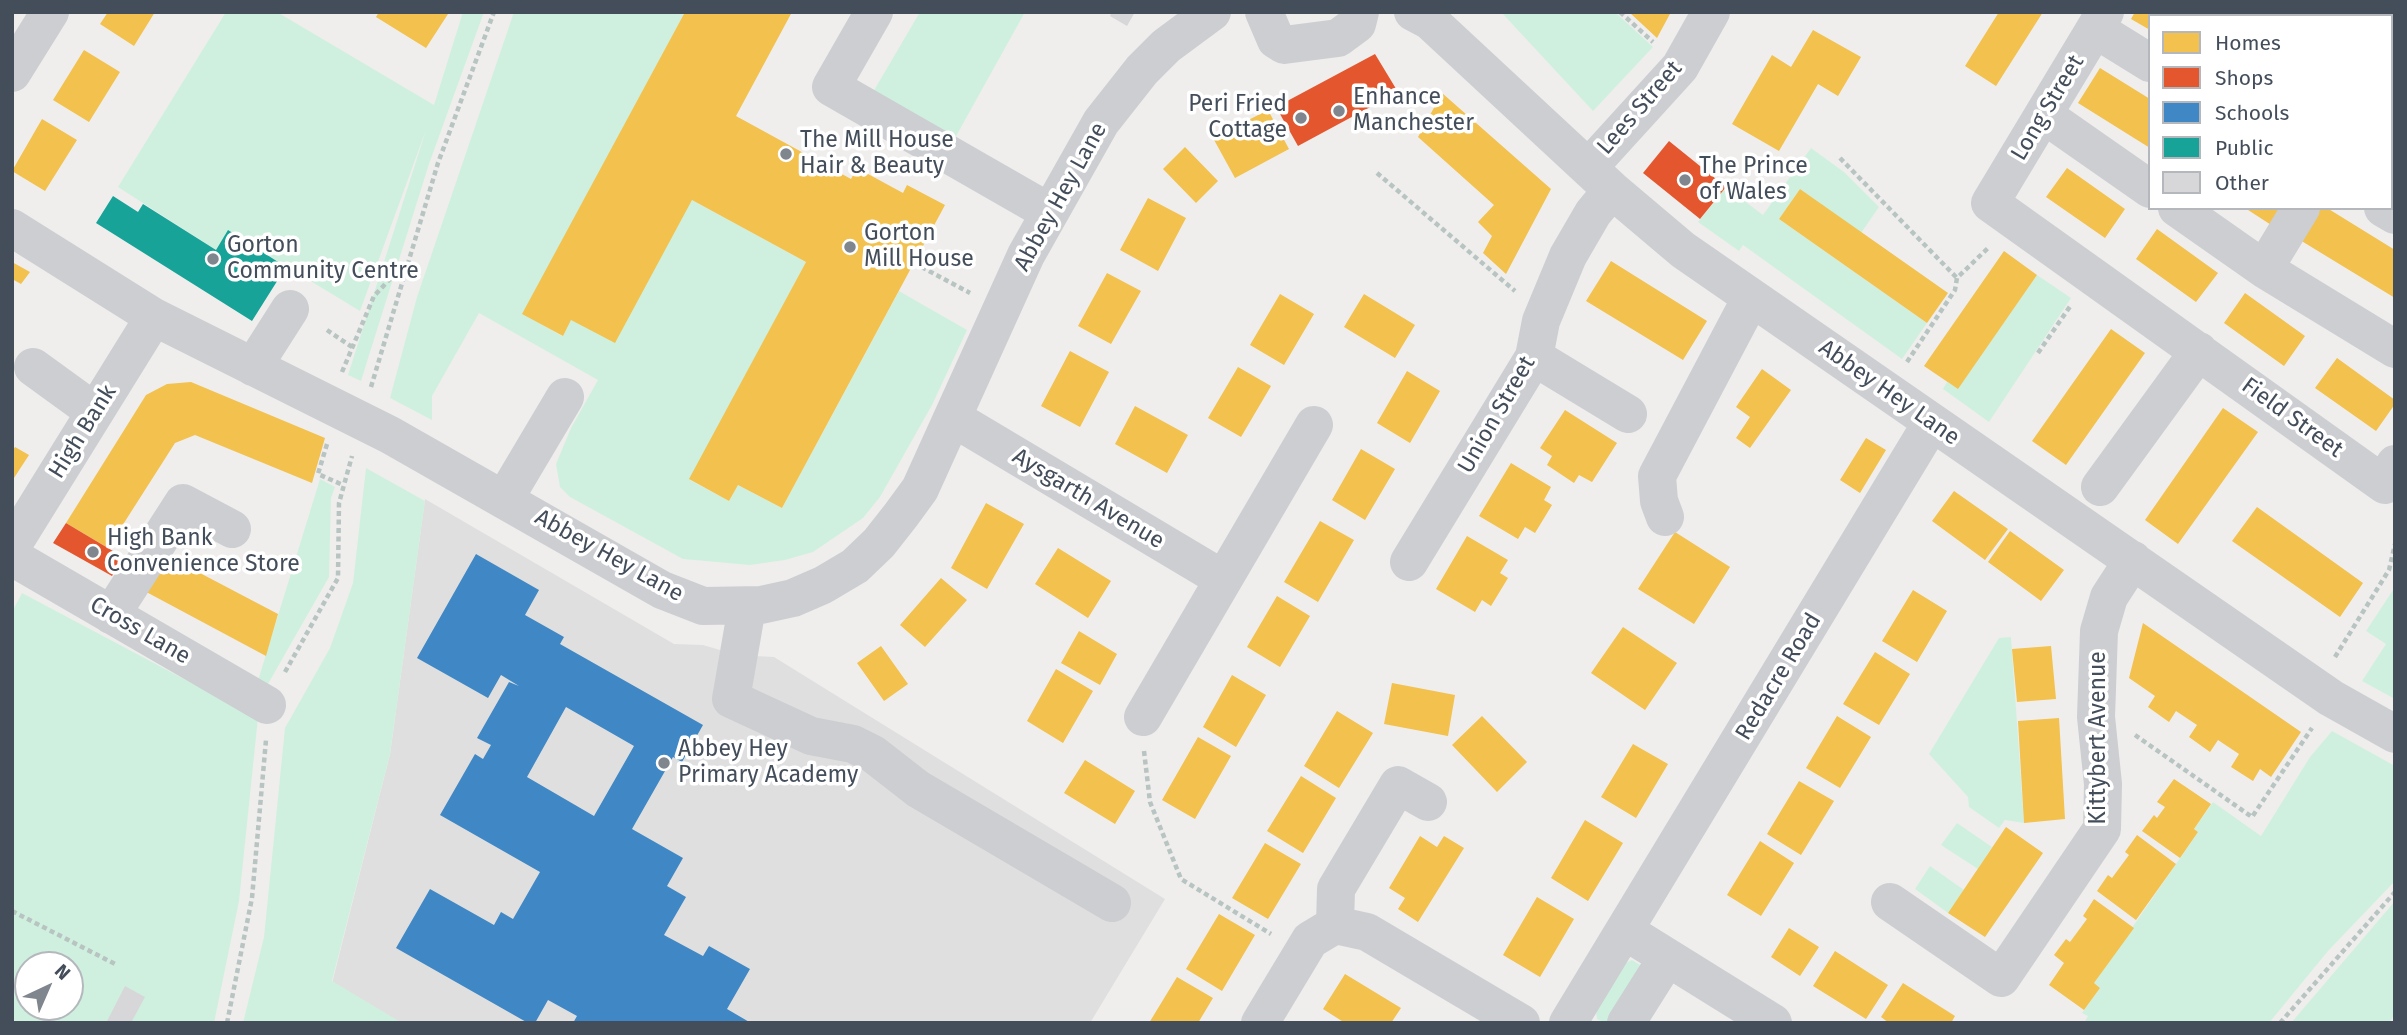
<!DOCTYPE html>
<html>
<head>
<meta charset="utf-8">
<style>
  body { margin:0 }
  #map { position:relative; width:2407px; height:1035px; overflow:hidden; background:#efeeed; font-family:"Fira Sans",sans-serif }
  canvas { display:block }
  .frame { position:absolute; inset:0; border:14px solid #444e5b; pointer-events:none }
  .legend { position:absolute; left:2148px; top:14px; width:245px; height:196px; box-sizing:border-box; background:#fff; border:2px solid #b4b8bd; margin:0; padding:9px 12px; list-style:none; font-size:21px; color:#444e5b }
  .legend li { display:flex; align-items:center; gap:14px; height:35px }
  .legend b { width:35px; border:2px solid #b4b8bd }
  .north { position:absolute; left:14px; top:951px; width:70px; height:70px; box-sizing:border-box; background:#fff; border:2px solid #b4b8bd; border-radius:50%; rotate:44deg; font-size:19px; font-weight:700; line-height:28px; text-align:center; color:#444e5b }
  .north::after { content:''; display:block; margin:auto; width:24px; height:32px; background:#80868e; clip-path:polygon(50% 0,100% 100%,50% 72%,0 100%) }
</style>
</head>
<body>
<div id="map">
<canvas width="2407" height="1035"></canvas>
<div class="frame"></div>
<ul class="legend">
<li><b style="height:19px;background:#f2c14e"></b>Homes</li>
<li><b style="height:19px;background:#e4572e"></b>Shops</li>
<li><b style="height:19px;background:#3f88c5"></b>Schools</li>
<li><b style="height:19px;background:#17a398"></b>Public</li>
<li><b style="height:19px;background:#d7d7d9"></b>Other</li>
</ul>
<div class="north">N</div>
</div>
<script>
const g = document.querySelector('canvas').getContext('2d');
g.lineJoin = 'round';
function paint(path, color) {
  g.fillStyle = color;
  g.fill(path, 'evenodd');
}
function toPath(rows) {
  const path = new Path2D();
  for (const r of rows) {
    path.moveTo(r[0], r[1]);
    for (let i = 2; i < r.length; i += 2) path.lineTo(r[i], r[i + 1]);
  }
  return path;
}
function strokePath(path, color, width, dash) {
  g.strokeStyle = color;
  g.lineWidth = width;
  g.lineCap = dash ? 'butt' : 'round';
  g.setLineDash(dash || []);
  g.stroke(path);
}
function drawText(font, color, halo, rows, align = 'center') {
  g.font = font + ' "Fira Sans",sans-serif';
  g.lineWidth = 7;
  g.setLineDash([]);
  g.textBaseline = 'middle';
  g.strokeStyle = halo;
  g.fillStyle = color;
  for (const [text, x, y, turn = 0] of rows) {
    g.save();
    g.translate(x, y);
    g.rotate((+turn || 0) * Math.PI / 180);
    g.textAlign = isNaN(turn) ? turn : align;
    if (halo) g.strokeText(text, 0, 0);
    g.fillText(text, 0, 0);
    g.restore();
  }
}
paint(toPath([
  [425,499,674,644,703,645,737,655,774,657,1165,899,1090,1023,322,1023,390,754]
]), '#e0dfdf');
paint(toPath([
  [226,12,277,12,434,105,463,12,484,12,429,164,361,381,348,375,426,130,360,311,228,231,216,250,118,187],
  [514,12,685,12,523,314,562,336,571,320,692,200,806,262,690,480,729,501,738,485,782,508,899,291,967,330,932,405,880,497,863,518,813,552,785,560,750,565,683,559,570,497,560,487,556,464,571,428,598,380,479,313,432,396,432,420,390,398,417,297],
  [920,12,1025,12,955,138,873,92],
  [1501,12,1615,12,1653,47,1593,111],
  [1811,148,1844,172,1879,207,1861,233,1800,189,1779,219,1927,323,1902,359,1743,245,1739,251,1698,222,1726,187,1763,215],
  [2037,275,2071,298,1989,422,1943,389,1947,382,1958,388],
  [366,468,425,501,390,754,332,981,402,1023,243,1023,264,937,285,728,330,648,353,583],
  [320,479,335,487,331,498,329,577,260,698,239,901,214,1023,12,1023,12,612,22,593,248,713],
  [28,965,70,965,70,1007,28,1007],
  [2395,587,2395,699,2362,681,2386,644,2366,631],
  [2011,637,2024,823,2005,820,1999,828,1969,807,1968,797,1929,754,1999,638],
  [2332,731,2395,766,2395,881,2328,951,2269,1023,2084,1023,2088,1016,2082,1013,2100,988,2094,983,2198,832,2194,829,2213,802,2261,836,2310,757],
  [1957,823,1992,847,1978,869,1941,845],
  [1930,866,1964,890,1948,913,1915,889],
  [2395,901,2395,1014,2389,1023,2291,1023],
  [1632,960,1640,965,1613,1019,1605,1023,1597,1019,1596,1012,1625,963]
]), '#d0f0df');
paint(toPath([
  [108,12,155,12,134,46,100,24],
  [379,12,445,12,448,14,426,48,376,17],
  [685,12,792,12,736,116,851,179,857,168,903,193,907,185,945,205,782,508,738,485,729,501,689,479,806,262,692,200,615,343,571,320,563,336,522,314],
  [1629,12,1671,12,1657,38],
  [1999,12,2043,12,1996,86,1965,66],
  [2135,12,2207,12,2213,16,2150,16,2150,30,2131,19],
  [2316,12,2394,12,2392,16,2322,16],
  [1813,30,1861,57,1838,96,1818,84,1779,151,1732,124,1772,55,1791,67],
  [84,50,120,72,89,122,53,100],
  [2100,68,2150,99,2150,148,2078,103],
  [1442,93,1551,189,1506,274,1483,253,1492,236,1478,222,1494,205,1418,137],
  [1268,110,1289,149,1235,178,1213,138],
  [42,119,77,140,45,191,12,171],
  [2391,125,2395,127,2395,181,2391,179],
  [1185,147,1218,181,1196,203,1163,169],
  [2067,168,2125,209,2105,238,2046,197],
  [1800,189,1948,293,1927,323,1779,219],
  [1148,198,1186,218,1158,271,1120,250],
  [2245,208,2297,208,2282,232],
  [2312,208,2327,208,2395,250,2395,298,2295,237],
  [2157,229,2218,273,2196,302,2136,259],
  [2004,251,2037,275,1958,389,1924,366],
  [1611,261,1707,321,1683,360,1586,301],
  [12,262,30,272,21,284,12,279],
  [1107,273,1141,291,1111,344,1078,326],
  [2245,293,2305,336,2284,366,2224,323],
  [1280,294,1314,314,1284,365,1250,345],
  [1364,294,1415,325,1395,358,1344,327],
  [2111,329,2145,353,2066,465,2032,441],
  [1070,351,1109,372,1080,427,1041,406],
  [2337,358,2395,400,2395,404,2376,431,2315,388],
  [1238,367,1271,386,1241,437,1208,418],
  [1762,369,1791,390,1750,448,1736,438,1750,417,1736,407],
  [1407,371,1440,391,1410,443,1377,423],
  [191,382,325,438,312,483,195,435,175,443,108,548,66,523,146,395,167,384],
  [1135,406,1188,435,1167,473,1115,444],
  [2223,408,2258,432,2178,544,2145,520],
  [1565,410,1617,443,1592,482,1579,475,1574,483,1547,465,1552,456,1540,448],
  [1866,438,1886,450,1860,493,1840,480],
  [15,447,29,455,12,481,12,452],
  [1361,449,1395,469,1365,520,1332,500],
  [1511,463,1551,487,1544,500,1552,505,1535,533,1525,527,1518,539,1479,516],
  [1954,491,2008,529,1985,560,1932,521],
  [986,503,1024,524,987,589,951,568],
  [2257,507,2363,583,2340,617,2232,541],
  [1320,521,1354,540,1318,602,1284,582],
  [2010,531,2064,570,2041,601,1988,562],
  [1675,532,1730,567,1694,624,1638,589],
  [1467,536,1508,560,1500,573,1508,578,1491,606,1482,600,1475,612,1436,589],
  [1058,548,1111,581,1088,618,1035,584],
  [158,551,278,614,266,656,137,587],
  [941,578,967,600,925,647,900,625],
  [1913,590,1947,611,1917,662,1882,641],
  [1277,596,1310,616,1280,667,1247,647],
  [2143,623,2301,732,2271,777,2260,769,2253,781,2231,767,2239,754,2218,740,2210,752,2189,737,2197,725,2176,711,2169,722,2148,707,2155,696,2129,678],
  [1623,627,1677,663,1645,710,1591,673],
  [1079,631,1117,654,1100,685,1061,663],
  [881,646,908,684,884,701,857,663],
  [2051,646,2056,699,2017,702,2012,649],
  [1875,652,1910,674,1879,725,1843,704],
  [1056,669,1093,691,1063,743,1027,721],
  [1232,675,1266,695,1236,747,1203,727],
  [1392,683,1455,695,1448,736,1384,724],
  [1337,711,1373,733,1339,788,1304,766],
  [1482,716,1527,762,1497,792,1452,745],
  [1837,716,1871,737,1840,788,1806,768],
  [2059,718,2065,819,2024,823,2018,721],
  [1198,737,1231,756,1195,819,1162,800],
  [1633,744,1668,764,1636,818,1601,797],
  [1085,760,1135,791,1115,824,1064,793],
  [1301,776,1336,798,1303,853,1267,831],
  [2174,779,2211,804,2194,829,2198,832,2180,858,2142,831,2154,815,2157,818,2165,807,2157,802],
  [1799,781,1834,801,1801,855,1767,834],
  [1585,820,1623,843,1588,901,1551,878],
  [2006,827,2043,853,1985,937,1948,913],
  [2137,835,2176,864,2136,920,2097,891,2108,875,2112,878,2129,855,2125,852],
  [1420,836,1437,847,1444,836,1464,848,1418,922,1398,909,1405,898,1389,888],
  [1760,841,1794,863,1761,916,1727,895],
  [1265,843,1301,864,1268,919,1232,898],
  [1537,897,1574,919,1540,977,1503,955],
  [2094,899,2134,928,2094,983,2100,988,2084,1010,2049,985,2064,963,2054,955,2066,939,2070,942,2087,919,2083,916],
  [1219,914,1255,935,1222,991,1186,969],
  [1789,928,1819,947,1800,976,1771,957],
  [1835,951,1888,985,1866,1019,1813,986],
  [1345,974,1401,1008,1391,1023,1345,1023,1323,1009],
  [1177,977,1213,998,1198,1023,1149,1023],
  [1903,983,1955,1016,1951,1023,1889,1023,1881,1017]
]), '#f2c14e');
paint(toPath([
  [1375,54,1398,92,1298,146,1276,107],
  [1669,141,1726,187,1700,219,1643,173],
  [66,523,123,557,112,576,53,543]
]), '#e4572e');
paint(toPath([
  [476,554,539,590,525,615,564,637,560,644,703,725,682,762,673,757,632,829,683,858,667,886,686,897,664,935,703,956,709,946,750,969,727,1009,751,1023,573,1023,577,1016,548,1000,535,1023,528,1023,396,948,430,889,494,925,501,912,513,919,540,872,440,815,475,754,483,759,491,745,477,738,509,682,519,686,501,675,488,698,417,658],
  [566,707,634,746,594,816,527,777]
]), '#3f88c5');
paint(toPath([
  [113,196,138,212,143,204,216,250,228,230,286,267,252,321,96,223]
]), '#17a398');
paint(toPath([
  [1112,12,1135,12,1127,26,1110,16],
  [125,986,145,997,131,1023,106,1023]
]), '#d7d7d9');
strokePath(toPath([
  [1620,12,1653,42],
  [1840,158,1957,278],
  [1377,173,1515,291],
  [914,263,970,293],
  [327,330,352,347],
  [2038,353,2071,305],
  [1907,362,1955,290,1957,278,1988,248],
  [342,372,374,296,405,263],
  [371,387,438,163,494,12],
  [327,444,318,474,343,485],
  [2335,657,2389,570,2395,544],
  [285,672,338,578,339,503,352,456],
  [2135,735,2252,817,2312,728],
  [1144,751,1150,802,1181,879,1271,934],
  [12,911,117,965],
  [227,1023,252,898,266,740],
  [2280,1023,2395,892]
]), '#b7c4c2', 4.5, [5, 3.5]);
strokePath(toPath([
  [874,12,831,87,1049,212],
  [1264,12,1276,40,1284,45,1338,38,1357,24,1360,12],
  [1413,12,1430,21,1612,190,1683,250,2331,698,2395,734],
  [2105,12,1990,203,2385,485,2395,464],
  [2258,12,2264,16],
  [2095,29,2150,63],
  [2391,33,2395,27],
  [12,73,50,12],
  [2391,94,2395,96],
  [2044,115,2150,189],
  [1589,167,1680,67,1711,12],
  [2177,208,2264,269,2395,349],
  [2383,208,2395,215],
  [12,228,154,317,390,435,662,590,703,606,761,605,793,598,823,585,855,566,879,543,901,515,920,489,1026,255,1101,122,1142,70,1166,46,1212,12],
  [2264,269,2301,208],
  [1534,357,1628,414],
  [33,367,95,412],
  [253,367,290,309],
  [953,418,1223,579],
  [2100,487,2199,351],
  [505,498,565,397],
  [1665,517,1659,501,1657,476,1751,298],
  [12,546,154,317],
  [12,557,267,705],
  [1409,562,1534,357,1541,321,1568,256,1593,213,1612,190],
  [747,607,731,699,811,736,853,744,873,754,918,789,1112,903],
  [111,615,183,503,232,529],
  [1143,717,1314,425],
  [1890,902,2001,978,2102,829,2103,784,2096,717,2099,631,2109,597,2133,560],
  [1335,925,1367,932,1521,1023],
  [1335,925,1336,889,1398,785,1428,802],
  [1625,931,1773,1023],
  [1260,1023,1310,940,1335,925],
  [1568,1023,1932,422],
  [1626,1023,1667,958]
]), '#ccced1', 38);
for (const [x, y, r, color] of [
  [1339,111,7,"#80868e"],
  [1301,118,7,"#80868e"],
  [786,154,7,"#80868e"],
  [1685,180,7,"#80868e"],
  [850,247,7,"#80868e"],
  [213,259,7,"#80868e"],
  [93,552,7,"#80868e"],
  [664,763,7,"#80868e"]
]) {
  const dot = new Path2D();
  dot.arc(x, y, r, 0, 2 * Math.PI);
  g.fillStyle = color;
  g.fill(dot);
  strokePath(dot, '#fff', 2.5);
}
drawText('23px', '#444e5b', '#fff', [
  ["Enhance",1353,98],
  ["Manchester",1353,124],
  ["Peri Fried",1287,105,"right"],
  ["Cottage",1287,131,"right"],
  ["The Mill House",800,141],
  ["Hair & Beauty",800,167],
  ["The Prince",1699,167],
  ["of Wales",1699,193],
  ["Gorton",864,234],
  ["Mill House",864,260],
  ["Gorton",227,246],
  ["Community Centre",227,272],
  ["High Bank",107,539],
  ["Convenience Store",107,565],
  ["Abbey Hey",678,750],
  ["Primary Academy",678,776]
], 'left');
drawText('23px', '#444e5b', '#fff', [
  ["Lees Street",1640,108,-49],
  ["Long Street",2048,108,-59],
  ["Abbey Hey Lane",1061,197,-61],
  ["Abbey Hey Lane",1889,393,35],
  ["Union Street",1497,415,-60],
  ["Field Street",2292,418,36],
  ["High Bank",83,432,-58],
  ["Aysgarth Avenue",1088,499,31],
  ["Abbey Hey Lane",609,556,29],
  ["Cross Lane",140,631,30],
  ["Redacre Road",1779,677,-59],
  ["Kittybert Avenue",2099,738,-90]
]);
</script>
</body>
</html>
